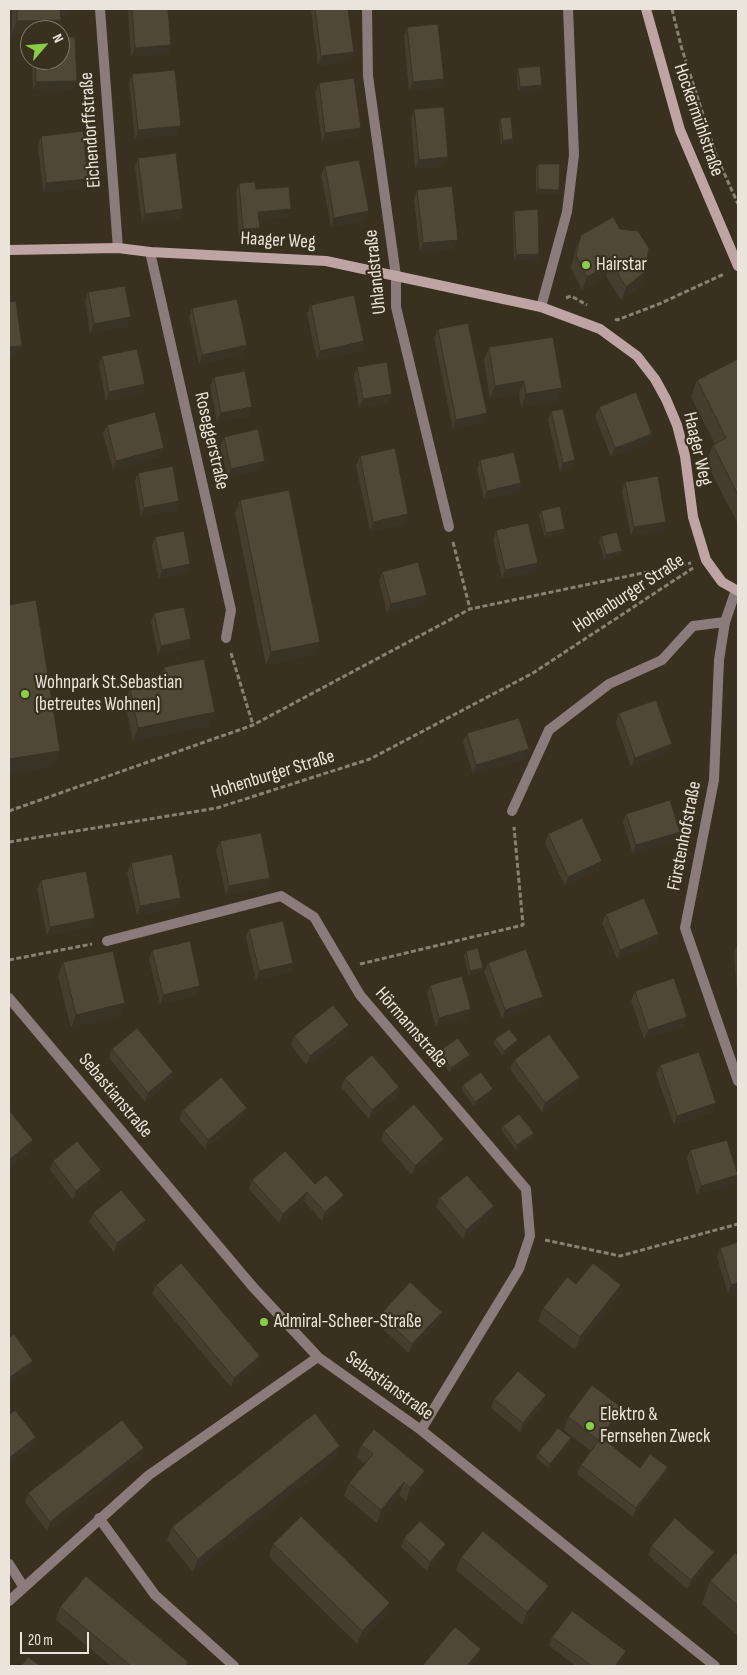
<!DOCTYPE html>
<html>
<head>
<meta charset="utf-8">
<style>
  body { margin:0 }
  #map { position:relative; width:747px; height:1675px; overflow:hidden; background:#393020; font-family:"Sofia Sans Condensed",sans-serif }
  canvas { display:block }
  .frame { position:absolute; inset:0; border:10px solid #eae4db; pointer-events:none }
  .north { position:absolute; left:20px; top:20px; width:50px; height:50px; box-sizing:border-box; background:#393020; border:1px solid #80786b; border-radius:50%; rotate:63deg; font-size:14px; font-weight:700; line-height:20px; text-align:center; color:#eae4db }
  .north::after { content:''; display:block; margin:auto; width:18px; height:22px; background:#88cf49; clip-path:polygon(50% 0,100% 100%,50% 72%,0 100%) }
  .scale { position:absolute; left:20px; top:1632px; width:69px; height:22px; box-sizing:border-box; border:2px solid #eae4db; border-top:0; padding-left:6px; font-size:15px; line-height:18px; white-space:nowrap; color:#eae4db; -webkit-text-stroke:4px #393020; paint-order:stroke }
</style>
</head>
<body>
<div id="map">
<canvas width="747" height="1675"></canvas>
<div class="frame"></div>
<div class="north">N</div>
<div class="scale">20 m</div>
</div>
<script>
const g = document.querySelector('canvas').getContext('2d');
g.lineJoin = 'round';
function toPath(rows) {
  const path = new Path2D();
  for (const r of rows) {
    path.moveTo(r[0], r[1]);
    for (let i = 2; i < r.length; i += 2) path.lineTo(r[i], r[i + 1]);
  }
  return path;
}
function strokePath(path, color, width, dash) {
  g.strokeStyle = color;
  g.lineWidth = width;
  g.lineCap = dash ? 'butt' : 'round';
  g.setLineDash(dash || []);
  g.stroke(path);
}
function paint(path, color) {
  g.fillStyle = color;
  g.fill(path, 'evenodd');
}
function drawText(font, color, halo, rows, align = 'center') {
  g.font = font + ' "Sofia Sans Condensed",sans-serif';
  g.lineWidth = 4.5;
  g.setLineDash([]);
  g.textBaseline = 'middle';
  g.strokeStyle = halo;
  g.fillStyle = color;
  for (const [text, x, y, turn = 0] of rows) {
    g.save();
    g.translate(x, y);
    g.rotate((+turn || 0) * Math.PI / 180);
    g.textAlign = isNaN(turn) ? turn : align;
    if (halo) g.strokeText(text, 0, 0);
    g.fillText(text, 0, 0);
    g.restore();
  }
}
strokePath(toPath([
  [672,9,681,46,716,155,738,204],
  [566,298,571,296,587,305],
  [615,319,617,320,659,304,724,274],
  [453,542,470,609],
  [231,653,253,725],
  [9,811,253,725,470,609,691,563],
  [9,842,217,808,370,759,533,673,693,568],
  [9,960,92,944],
  [360,964,523,925,514,827],
  [545,1240,620,1256,738,1224]
]), '#898174', 3, [5, 2.5]);
strokePath(toPath([
  [100,9,118,248],
  [367,9,368,76,396,276,396,307,449,527],
  [150,252,231,610,226,638],
  [541,307,567,212,574,155,568,9],
  [736,590,725,622,719,660,714,780,685,928,738,1081],
  [512,811,549,730,609,684,662,660,693,626,725,622],
  [107,941,281,896,314,917,360,995,526,1189,530,1236,519,1269,421,1430],
  [9,998,253,1287,318,1357,421,1430,715,1666],
  [99,1518,155,1595,234,1666],
  [9,1564,23,1586],
  [9,1601,149,1475,318,1357]
]), '#8b7b7a', 10);
strokePath(toPath([
  [646,9,680,130,738,266],
  [9,250,118,248,150,252,326,261,541,307,600,329,637,356,655,379,666,399,677,425,685,456,693,517,706,560,722,582,738,591]
]), '#bea5a3', 10);
paint(toPath([
  [12,9,72,9,69,16,61,16,61,20,57,30,30,30,12,34],
  [128,9,168,9,171,45,168,54,131,57],
  [311,9,348,9,351,61,318,66],
  [407,27,440,88,409,91,404,36],
  [32,60,60,60,73,90,33,91],
  [518,68,542,85,540,90,518,92,517,72],
  [132,74,177,135,135,139,129,83],
  [319,83,361,128,358,137,322,142,315,92],
  [414,109,448,157,445,166,415,169,411,118],
  [500,118,513,139,512,144,501,145,499,123],
  [41,136,88,179,85,188,43,192,38,145],
  [138,158,180,218,142,223,135,167],
  [538,164,559,190,558,194,536,194,536,168],
  [325,166,366,220,331,227,321,175],
  [239,183,256,189,288,218,259,220,260,228,257,237,239,238,236,192],
  [417,190,454,249,420,252,414,199],
  [514,211,539,254,538,259,514,260,513,215],
  [581,235,641,285,621,300,606,276,582,290,571,268,576,248],
  [88,292,128,326,90,333,85,301],
  [311,305,364,341,361,350,317,360,307,314],
  [192,308,243,354,199,364,189,317],
  [438,329,484,422,453,429,434,338],
  [489,347,557,401,521,407,519,394,490,399,484,360],
  [102,356,145,384,141,393,106,401,99,365],
  [738,359,738,524,706,462,713,445,715,444,691,397,697,380],
  [357,367,389,403,359,408,354,376],
  [214,377,249,416,217,422,210,386],
  [599,407,652,434,649,443,611,457,595,416],
  [551,411,572,469,560,472,548,420],
  [107,425,161,457,113,470,103,434],
  [224,437,262,470,228,478,220,446],
  [360,456,408,514,405,524,370,531,356,465],
  [480,460,521,483,518,492,484,500,477,469],
  [138,473,179,501,176,510,141,517,135,482],
  [625,482,666,522,663,531,631,536,622,491],
  [240,500,316,655,266,665,235,513],
  [541,511,565,529,563,533,545,538,539,516],
  [496,530,535,572,502,579,493,539],
  [601,536,620,556,604,560,599,541],
  [155,537,187,573,159,579,152,546],
  [382,572,423,604,387,613,379,581],
  [154,613,191,639,187,649,158,655,151,622],
  [164,667,210,726,133,741,125,702,130,689,160,683,160,680],
  [619,713,668,753,631,767,616,722],
  [467,733,529,749,525,759,473,774,463,742],
  [626,814,680,832,677,841,633,854,623,823],
  [548,834,599,870,565,886,545,843],
  [220,841,270,878,267,887,226,895,216,850],
  [131,863,178,907,137,915,127,872],
  [41,880,92,927,47,936,37,889],
  [606,914,659,934,656,943,617,959,602,923],
  [249,929,293,963,290,972,256,980,246,938],
  [738,941,738,1004,734,954],
  [152,950,197,995,160,1004,149,959],
  [466,951,483,968,481,972,469,976,464,956],
  [63,962,125,1003,120,1016,71,1028,58,976],
  [488,963,540,1006,502,1019,484,972],
  [430,985,467,1018,436,1027,427,994],
  [635,991,684,1026,644,1039,631,1000],
  [346,1035,306,1065,291,1045,294,1036],
  [495,1039,517,1045,503,1056,494,1044],
  [112,1049,173,1072,170,1081,145,1102,109,1058],
  [439,1051,468,1060,450,1073,438,1056],
  [514,1060,577,1086,542,1112,510,1069],
  [660,1065,713,1112,674,1125,656,1074],
  [345,1078,399,1087,396,1097,369,1119,341,1087],
  [463,1085,492,1093,474,1107,462,1090],
  [183,1110,244,1117,205,1149,179,1119],
  [503,1126,534,1133,532,1138,516,1150,501,1130],
  [384,1131,444,1139,441,1148,412,1175,381,1140],
  [690,1150,734,1184,697,1195,687,1159],
  [53,1161,101,1170,98,1179,73,1200,50,1170],
  [252,1180,315,1184,341,1204,322,1221,304,1201,279,1223,249,1189],
  [439,1198,491,1215,463,1239,436,1207],
  [93,1213,146,1220,142,1229,114,1252,89,1222],
  [738,1242,738,1291,728,1294,717,1257,720,1248],
  [156,1285,260,1356,256,1365,231,1387,152,1294],
  [621,1285,616,1298,575,1350,538,1321,543,1308],
  [442,1312,439,1321,409,1353,377,1324,380,1315],
  [546,1395,543,1404,520,1432,491,1408,494,1399],
  [622,1408,617,1421,603,1439,640,1468,668,1467,665,1476,633,1517,577,1474,581,1465,591,1451,564,1430,568,1417],
  [569,1443,549,1468,536,1458,538,1453],
  [361,1445,420,1484,406,1501,399,1495,377,1523,344,1496,349,1483,365,1464,357,1458],
  [141,1457,47,1531,25,1502,28,1493],
  [335,1459,193,1572,167,1540,172,1527],
  [404,1538,446,1544,442,1553,427,1571,401,1547],
  [273,1544,390,1603,385,1616,357,1644,269,1557],
  [651,1546,714,1552,711,1561,687,1589,648,1555],
  [738,1556,738,1636,702,1604,710,1581],
  [461,1557,544,1600,522,1625,456,1570],
  [60,1607,188,1662,187,1666,111,1666,56,1620],
  [552,1637,623,1660,618,1666,576,1666,549,1646]
]), '#463d2f');
paint(toPath([
  [58,9,72,9,69,16,55,16],
  [61,20,57,30,30,30,30,34,12,34,17,21],
  [171,45,168,54,131,57,135,48],
  [354,52,351,61,318,66,321,56],
  [444,79,440,88,409,91,413,82],
  [77,81,73,90,33,91,36,82],
  [542,85,540,90,518,92,520,87],
  [181,126,177,135,135,139,138,130],
  [361,128,358,137,322,142,325,133],
  [513,139,512,144,501,145,503,140],
  [448,157,445,166,415,169,419,160],
  [88,179,85,188,43,192,46,183],
  [538,189,559,190,558,194,536,194],
  [183,209,180,218,142,223,145,214],
  [291,209,288,218,255,221,258,212],
  [369,211,366,220,331,227,334,218],
  [260,228,257,237,239,238,243,229],
  [458,240,454,249,420,252,423,243],
  [539,254,538,259,514,260,516,255],
  [611,263,606,276,582,290,587,277],
  [645,272,641,285,621,300,626,287],
  [131,317,128,326,90,333,94,324],
  [364,341,361,350,317,360,320,351],
  [247,345,243,354,199,364,202,355],
  [22,346,18,355,9,356,9,347],
  [524,381,519,394,490,399,495,386],
  [145,384,141,393,106,401,109,392],
  [562,388,557,401,521,407,526,394],
  [392,394,389,403,359,408,363,399],
  [252,407,249,416,217,422,221,413],
  [487,413,484,422,453,429,456,420],
  [652,434,649,443,611,457,615,448],
  [164,448,161,457,113,470,116,461],
  [575,460,572,469,560,472,563,463],
  [265,461,262,470,228,478,231,469],
  [521,483,518,492,484,500,487,491],
  [179,501,176,510,141,517,144,508],
  [408,514,405,524,370,531,373,522],
  [666,522,663,531,631,536,634,527],
  [565,529,563,533,545,538,546,533],
  [622,551,620,556,604,560,606,555],
  [538,563,535,572,502,579,505,570],
  [190,564,187,573,159,579,162,570],
  [427,595,423,604,387,613,391,604],
  [191,639,187,649,158,655,161,646],
  [320,642,316,655,266,665,271,652],
  [215,712,210,726,133,741,138,728],
  [672,744,668,753,631,767,635,758],
  [529,749,525,759,473,774,476,765],
  [60,751,54,767,9,775,9,759],
  [680,832,677,841,633,854,636,845],
  [602,861,599,870,565,886,568,877],
  [270,878,267,887,226,895,229,886],
  [181,898,178,907,137,915,140,906],
  [95,918,92,927,47,936,50,927],
  [659,934,656,943,617,959,620,950],
  [293,963,290,972,256,980,259,971],
  [483,968,481,972,469,976,470,971],
  [200,986,197,995,160,1004,163,995],
  [543,997,540,1006,502,1019,505,1010],
  [125,1003,120,1016,71,1028,76,1015],
  [471,1009,467,1018,436,1027,439,1018],
  [687,1017,684,1026,644,1039,648,1030],
  [349,1025,346,1035,306,1065,310,1056],
  [518,1040,517,1045,503,1056,504,1051],
  [470,1055,468,1060,450,1073,451,1068],
  [173,1072,170,1081,145,1102,148,1093],
  [580,1077,577,1086,542,1112,545,1103],
  [399,1087,396,1097,369,1119,372,1110],
  [493,1089,492,1093,474,1107,475,1102],
  [716,1103,713,1112,674,1125,677,1116],
  [247,1108,244,1117,205,1149,208,1140],
  [534,1133,532,1138,516,1150,517,1145],
  [444,1139,441,1148,412,1175,415,1166],
  [33,1140,29,1153,9,1170,9,1160],
  [101,1170,98,1179,73,1200,76,1191],
  [738,1175,734,1184,697,1195,701,1186],
  [307,1192,304,1201,279,1223,283,1214],
  [344,1195,341,1204,322,1221,325,1212],
  [494,1206,491,1215,463,1239,466,1230],
  [146,1220,142,1229,114,1252,117,1243],
  [738,1283,738,1291,728,1294,731,1285],
  [621,1285,616,1298,575,1350,580,1337],
  [442,1312,439,1321,409,1353,412,1344],
  [260,1356,256,1365,231,1387,234,1378],
  [33,1361,30,1370,9,1385,9,1378],
  [546,1395,543,1404,520,1432,523,1423],
  [622,1408,617,1421,593,1453,598,1440],
  [36,1437,33,1446,9,1465,9,1458],
  [571,1438,569,1443,549,1468,550,1464],
  [340,1446,335,1459,193,1572,198,1559],
  [144,1448,141,1457,47,1531,50,1522],
  [668,1467,665,1476,633,1517,636,1508],
  [425,1471,420,1484,406,1501,410,1488],
  [404,1482,399,1495,377,1523,381,1510],
  [446,1544,442,1553,427,1571,430,1562],
  [714,1552,711,1561,687,1589,691,1580],
  [549,1586,544,1600,522,1625,527,1612],
  [390,1603,385,1616,357,1644,362,1631],
  [481,1649,478,1658,471,1666,467,1666],
  [626,1651,623,1660,618,1666,615,1666]
]), '#393226');
const building = toPath([
  [17,9,60,9,61,20,17,21,17,9],
  [132,9,168,9,171,45,135,48,132,9],
  [315,9,348,9,354,52,321,56,315,9],
  [438,24,444,79,413,82,407,27,438,24],
  [60,37,75,37,77,81,36,82,35,60,60,60,60,37],
  [540,66,542,85,520,87,518,68,540,66],
  [175,70,181,126,138,130,132,74,175,70],
  [354,78,361,128,325,133,319,83,354,78],
  [444,107,448,157,419,160,414,109,444,107],
  [511,117,513,139,503,140,500,118,511,117],
  [83,131,88,179,46,183,41,136,83,131],
  [176,153,183,209,145,214,138,158,176,153],
  [359,160,369,211,334,218,325,166,359,160],
  [538,164,560,164,559,190,538,189,538,164],
  [255,182,256,189,289,187,291,209,258,212,260,228,243,229,239,183,255,182],
  [452,186,458,240,423,243,417,190,452,186],
  [538,209,539,254,516,255,514,211,538,209],
  [613,217,620,229,638,231,649,248,645,272,626,287,611,263,587,277,576,255,581,235,613,217],
  [125,286,131,317,94,324,88,292,125,286],
  [354,295,364,341,320,351,311,305,354,295],
  [237,299,247,345,202,355,192,308,237,299],
  [16,301,22,346,9,347,9,302,16,301],
  [468,323,487,413,456,420,438,329,468,323],
  [553,337,562,388,526,394,524,381,495,386,489,347,553,337],
  [137,349,145,384,109,392,102,356,137,349],
  [738,359,738,495,713,445,726,438,697,380,738,359],
  [387,362,392,394,363,399,357,367,387,362],
  [245,371,252,407,221,413,214,377,245,371],
  [636,392,652,434,615,448,599,407,636,392],
  [563,409,575,460,563,463,551,411,563,409],
  [155,412,164,448,116,461,107,425,155,412],
  [258,429,265,461,231,469,224,437,258,429],
  [395,448,408,514,373,522,360,456,395,448],
  [514,452,521,483,487,491,480,460,514,452],
  [173,466,179,501,144,508,138,473,173,466],
  [658,476,666,522,634,527,625,482,658,476],
  [289,490,320,642,271,652,240,500,289,490],
  [560,506,565,529,546,533,541,511,560,506],
  [528,523,538,563,505,570,496,530,528,523],
  [184,531,190,564,162,570,155,537,184,531],
  [617,532,622,551,606,555,601,536,617,532],
  [418,562,427,595,391,604,382,572,418,562],
  [36,600,60,751,9,759,9,605,36,600],
  [184,607,191,639,161,646,154,613,184,607],
  [204,659,215,712,138,728,130,689,167,682,164,667,204,659],
  [656,700,672,744,635,758,619,713,656,700],
  [519,718,529,749,476,765,467,733,519,718],
  [670,800,680,832,636,845,626,814,670,800],
  [582,818,602,861,568,877,548,834,582,818],
  [261,833,270,878,229,886,220,841,261,833],
  [172,854,181,898,140,906,131,863,172,854],
  [86,871,95,918,50,927,41,880,86,871],
  [644,898,659,934,620,950,606,914,644,898],
  [283,921,293,963,259,971,249,929,283,921],
  [190,941,200,986,163,995,152,950,190,941],
  [478,948,483,968,470,971,466,951,478,948],
  [526,949,543,997,505,1010,488,963,526,949],
  [113,951,125,1003,76,1015,63,962,113,951],
  [462,976,471,1009,439,1018,430,985,462,976],
  [674,978,687,1017,648,1030,635,991,674,978],
  [333,1005,349,1025,310,1056,294,1036,333,1005],
  [137,1028,173,1072,148,1093,112,1049,137,1028],
  [509,1029,518,1040,504,1051,495,1039,509,1029],
  [549,1034,580,1077,545,1103,514,1060,549,1034],
  [458,1038,470,1055,451,1068,439,1051,458,1038],
  [699,1052,716,1103,677,1116,660,1065,699,1052],
  [372,1055,399,1087,372,1110,345,1078,372,1055],
  [481,1072,493,1089,475,1102,463,1085,481,1072],
  [221,1077,247,1108,208,1140,183,1110,221,1077],
  [414,1104,444,1139,415,1166,384,1131,414,1104],
  [9,1110,33,1140,9,1160,9,1110],
  [519,1114,534,1133,517,1145,503,1126,519,1114],
  [727,1140,738,1175,701,1186,690,1150,727,1140],
  [77,1141,101,1170,76,1191,53,1161,77,1141],
  [285,1151,315,1184,326,1175,344,1195,325,1212,307,1192,283,1214,252,1180,285,1151],
  [467,1175,494,1206,466,1230,439,1198,467,1175],
  [121,1190,146,1220,117,1243,93,1213,121,1190],
  [738,1242,738,1283,731,1285,720,1248,738,1242],
  [181,1263,260,1356,234,1378,156,1285,181,1263],
  [593,1263,621,1285,580,1337,543,1308,567,1277,576,1284,593,1263],
  [410,1282,442,1312,412,1344,380,1315,410,1282],
  [14,1334,33,1361,9,1378,9,1338,14,1334],
  [518,1371,546,1395,523,1423,494,1399,518,1371],
  [592,1385,622,1408,598,1440,568,1417,592,1385],
  [15,1410,36,1437,9,1458,9,1415,15,1410],
  [315,1413,340,1446,198,1559,172,1527,315,1413],
  [122,1420,144,1448,50,1522,28,1493,122,1420],
  [558,1428,571,1438,550,1464,538,1453,558,1428],
  [374,1429,425,1471,410,1488,404,1482,381,1510,349,1483,373,1454,361,1445,374,1429],
  [601,1437,640,1468,650,1454,668,1467,636,1508,581,1465,601,1437],
  [301,1516,390,1603,362,1631,273,1544,301,1516],
  [675,1518,714,1552,691,1580,651,1546,675,1518],
  [420,1521,446,1544,430,1562,404,1538,420,1521],
  [483,1531,549,1586,527,1612,461,1557,483,1531],
  [735,1553,738,1556,738,1606,710,1581,735,1553],
  [86,1576,188,1662,185,1666,131,1666,60,1607,86,1576],
  [572,1611,626,1651,615,1666,592,1666,552,1637,572,1611],
  [455,1627,481,1649,467,1666,422,1666,455,1627],
  [28,1657,41,1666,21,1666,28,1657]
]);
paint(building, '#514737');
strokePath(building, '#393226', 1);
for (const [x, y, r, color] of [
  [586,265,5,"#88cf49"],
  [25,694,5,"#88cf49"],
  [264,1322,5,"#88cf49"],
  [590,1426,5,"#88cf49"]
]) {
  const dot = new Path2D();
  dot.arc(x, y, r, 0, 2 * Math.PI);
  g.fillStyle = color;
  g.fill(dot);
  strokePath(dot, '#393020', 2);
}
drawText('19px', '#eae4db', '#393020', [
  ["Hockermühlstraße",698,120,71],
  ["Eichendorffstraße",91,130,-94],
  ["Haager Weg",278,241,3],
  ["Uhlandstraße",376,272,-96],
  ["Roseggerstraße",211,441,77],
  ["Haager Weg",697,449,77],
  ["Hohenburger Straße",629,594,-33],
  ["Hohenburger Straße",273,775,-17],
  ["Fürstenhofstraße",685,836,-79],
  ["Hörmannstraße",411,1028,49],
  ["Sebastianstraße",115,1096,50],
  ["Sebastianstraße",389,1386,36]
]);
drawText('19px', '#eae4db', '#393020', [
  ["Hairstar",596,265],
  ["Wohnpark St.Sebastian",35,683],
  ["(betreutes Wohnen)",35,705],
  ["Admiral-Scheer-Straße",274,1322],
  ["Elektro &",600,1415],
  ["Fernsehen Zweck",600,1437]
], 'left');
</script>
</body>
</html>
